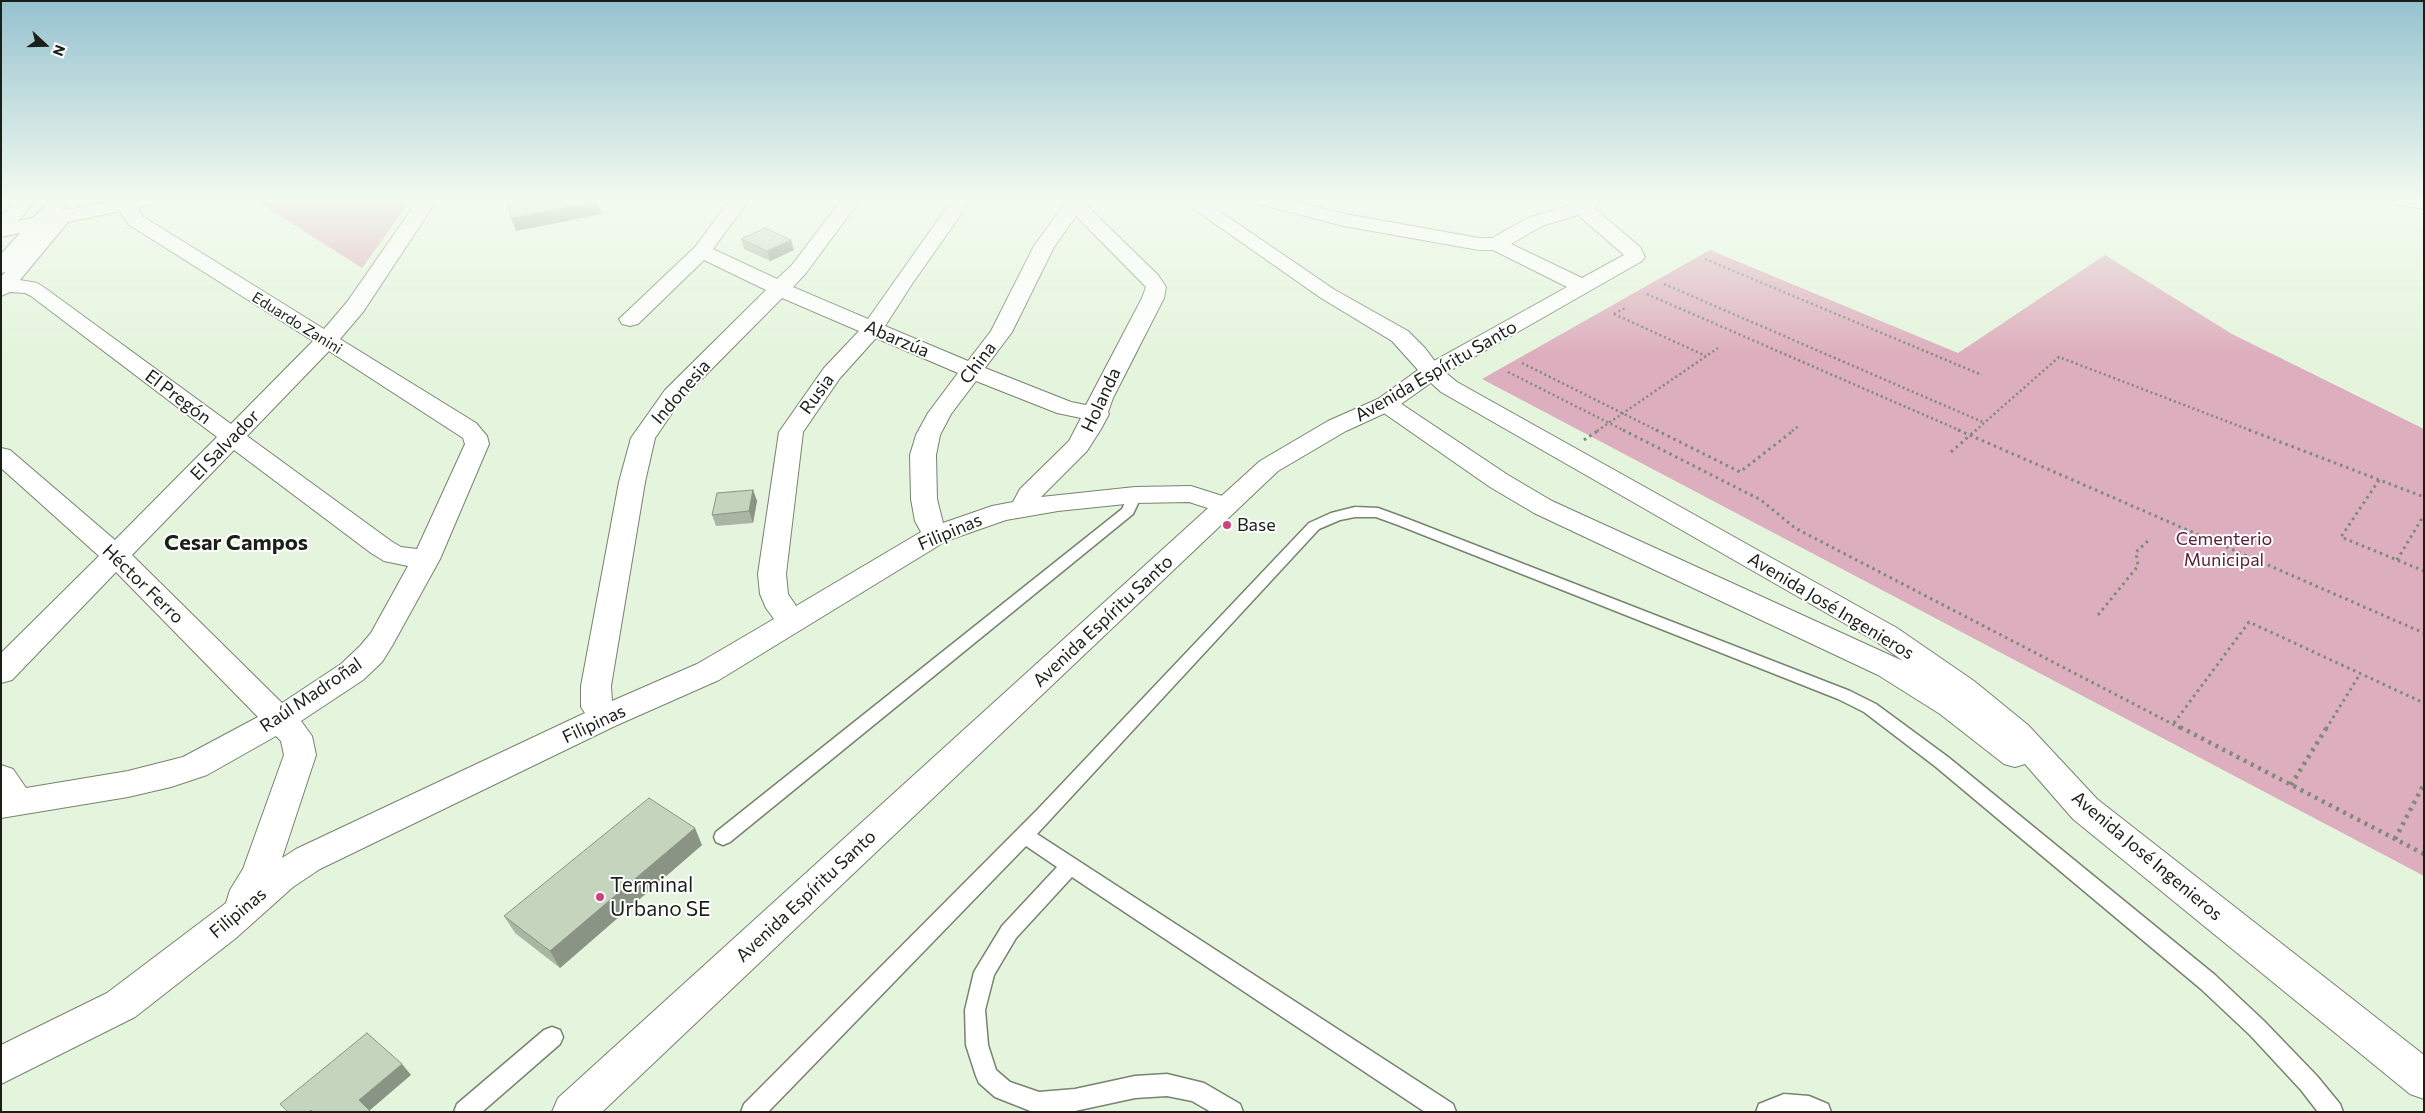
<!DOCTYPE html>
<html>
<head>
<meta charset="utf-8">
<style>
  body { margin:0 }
  #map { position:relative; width:2425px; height:1113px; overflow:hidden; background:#e5f5dd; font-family:Commissioner,sans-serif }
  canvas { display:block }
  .frame { position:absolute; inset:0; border:2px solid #1a2017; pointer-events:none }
  .north { position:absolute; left:20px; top:20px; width:50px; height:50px; -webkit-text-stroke:4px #fff; paint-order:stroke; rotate:111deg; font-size:14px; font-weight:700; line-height:20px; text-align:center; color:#1a2017 }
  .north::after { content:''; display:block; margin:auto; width:18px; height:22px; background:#1a2017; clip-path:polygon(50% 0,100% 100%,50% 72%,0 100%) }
</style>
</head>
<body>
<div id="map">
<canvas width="2425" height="1113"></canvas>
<div class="frame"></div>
<div class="north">N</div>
</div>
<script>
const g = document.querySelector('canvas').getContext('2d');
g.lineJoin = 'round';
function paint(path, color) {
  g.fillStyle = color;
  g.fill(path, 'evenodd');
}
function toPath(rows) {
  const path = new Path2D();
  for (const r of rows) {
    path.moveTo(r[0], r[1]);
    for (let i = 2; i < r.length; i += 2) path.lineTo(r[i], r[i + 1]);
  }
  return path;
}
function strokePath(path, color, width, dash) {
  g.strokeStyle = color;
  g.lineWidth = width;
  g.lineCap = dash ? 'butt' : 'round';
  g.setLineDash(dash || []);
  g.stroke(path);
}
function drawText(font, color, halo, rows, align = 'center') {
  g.font = font + ' Commissioner,sans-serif';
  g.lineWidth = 4;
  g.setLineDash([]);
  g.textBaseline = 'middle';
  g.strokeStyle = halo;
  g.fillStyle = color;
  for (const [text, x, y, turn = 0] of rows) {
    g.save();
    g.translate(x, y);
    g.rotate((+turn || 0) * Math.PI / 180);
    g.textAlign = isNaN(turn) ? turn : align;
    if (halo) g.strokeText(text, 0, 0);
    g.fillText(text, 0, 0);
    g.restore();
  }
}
paint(toPath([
  [255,200,411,200,362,268],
  [1710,250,1958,353,2105,255,2232,334,2424,429,2424,876,1482,379]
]), '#ddaebd');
const service = toPath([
  [1135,491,1142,495,1133,514,730,842,723,845,716,842,714,837,716,832,1122,509,1130,492,1135,491],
  [1355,507,1378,508,1408,519,1850,691,1876,704,1948,757,2215,975,2264,1021,2317,1076,2340,1104,2343,1112,2318,1112,2301,1090,2250,1035,2201,989,1936,767,1864,712,1838,699,1398,525,1376,517,1355,517,1340,520,1319,529,1037,834,1453,1104,1456,1112,1425,1112,1072,877,1016,938,994,975,985,1010,988,1045,996,1070,1010,1082,1039,1092,1075,1089,1135,1076,1167,1074,1204,1083,1240,1104,1243,1112,1211,1112,1192,1101,1167,1096,1135,1098,1075,1111,1033,1112,995,1097,979,1083,976,1076,966,1045,965,1010,974,972,1002,926,1057,867,1026,846,768,1112,741,1112,744,1104,1038,809,1309,523,1331,513,1355,507],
  [552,1027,560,1030,563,1037,560,1044,482,1112,454,1112,457,1104,544,1030,552,1027],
  [1784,1094,1809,1096,1828,1104,1831,1112,1756,1112,1759,1104,1784,1094]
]);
const minor = toPath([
  [17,200,37,200,18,221,55,213,64,209,69,210,116,200,153,200,151,204,138,207,142,216,324,329,347,302,418,200,437,200,363,312,340,339,476,423,487,436,489,444,440,559,392,646,382,662,363,680,301,721,312,736,316,755,282,858,296,849,585,713,581,707,581,686,619,482,631,438,665,390,766,290,704,260,638,324,630,326,622,324,619,319,695,247,730,200,749,200,713,249,777,279,792,265,841,200,860,200,806,273,793,287,868,319,952,200,971,200,912,284,885,326,968,361,991,331,1034,246,1064,205,1061,200,1087,200,1085,204,1158,275,1166,287,1164,298,1113,398,1108,412,1109,414,1101,429,1087,451,1041,497,1135,487,1191,486,1235,500,1239,506,1235,512,1226,514,1189,502,1135,503,1058,511,1006,520,946,541,719,680,615,726,320,869,293,887,236,938,135,1017,1,1084,1,1045,107,993,226,903,230,890,243,869,284,755,281,741,276,736,207,775,171,787,128,797,1,818,1,765,13,769,26,788,128,771,183,757,258,717,116,572,12,680,1,683,1,653,99,556,1,468,1,448,10,450,115,540,217,437,31,296,25,293,10,292,1,296,1,277,43,228,1,237,1,217,17,200],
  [120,211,128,224,313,341,231,424,45,288,37,283,20,280,68,222,120,211],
  [1076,216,1146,287,1142,298,1086,405,1071,402,985,368,1012,332,1054,247,1076,216],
  [782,298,859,331,824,368,779,432,758,574,760,594,766,608,774,619,697,664,612,701,611,686,645,482,655,438,681,400,782,298],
  [876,338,958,373,928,413,916,435,910,455,911,499,915,521,921,532,796,606,788,594,786,574,803,432,840,378,876,338],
  [329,351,463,438,465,444,417,549,401,547,391,541,247,436,329,351],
  [976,381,1057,413,1081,418,1069,441,1020,489,1013,502,992,506,943,523,937,499,936,455,940,435,951,414,976,381],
  [234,450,371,553,384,561,408,566,371,633,360,646,341,664,282,703,132,555,234,450],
  [1257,200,1290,200,1345,214,1479,238,1492,238,1528,218,1568,206,1563,200,1601,200,1594,208,1640,247,1645,257,1642,261,1446,373,1457,382,1897,628,1974,681,2028,725,2097,799,2424,1055,2424,1099,2410,1094,2073,819,2025,764,2015,767,2004,764,1940,714,1878,675,1534,513,1490,487,1378,409,1374,404,1378,399,1386,397,1394,399,1508,475,1552,501,1903,661,1877,642,1441,392,1419,372,1423,367,1567,287,1493,250,1479,250,1344,226,1259,204,1257,200],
  [1578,215,1624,255,1582,278,1511,244,1542,226,1578,215],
  [2392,200,2424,200,2424,209,2394,204,2392,200]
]);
const tertiary = toPath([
  [50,200,70,200,8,271,1,273,1,254,50,200],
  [1181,200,1203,200,1335,290,1408,331,1425,348,1443,372,1439,377,1394,409,1346,431,1278,471,602,1112,552,1112,558,1098,1260,461,1328,421,1378,399,1418,370,1392,341,1321,298,1181,200]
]);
strokePath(service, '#76836e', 3);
strokePath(minor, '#76836e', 2);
strokePath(tertiary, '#76836e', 2);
strokePath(toPath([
  [1705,259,1982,375],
  [1664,284,1985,423],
  [1647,294,1961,431],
  [1614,314,1706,356],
  [1614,314,1627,307],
  [1522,363,1658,431],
  [1508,372,1625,431],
  [1597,431,1718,348],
  [1792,431,1800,425],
  [1975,431,2059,357,2252,431]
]), '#7f8a7a', 2.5, [2, 3]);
strokePath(toPath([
  [1623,430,1761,500,1795,528,2182,729],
  [1656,430,1740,472,1794,430],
  [1958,430,2424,633],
  [2249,430,2424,497],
  [1584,440,1599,430],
  [1951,452,1976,430],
  [2379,480,2341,537,2424,571],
  [2397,560,2424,515],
  [2098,615,2138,566,2136,552,2150,539],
  [2174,723,2249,622,2424,703],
  [2326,729,2360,674]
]), '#7f8a7a', 3, [2.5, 4]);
strokePath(toPath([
  [2180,727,2424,854],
  [2291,785,2327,727],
  [2395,839,2424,784]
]), '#7f8a7a', 4.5, [3, 5]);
paint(service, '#fff');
paint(minor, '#fff');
paint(tertiary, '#fff');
paint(toPath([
  [741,239,791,240,794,250,770,261,744,249],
  [753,490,757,501,753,523,716,526,712,515],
  [702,845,560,968,515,933,504,916]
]), '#a9b6a3');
paint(toPath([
  [597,202,602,214,516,231,511,218],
  [791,240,794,250,770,261,767,251],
  [753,490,757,501,753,523,749,511],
  [695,828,702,845,560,968,550,951],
  [402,1064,411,1075,369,1111,359,1100]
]), '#8a9484');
const building = toPath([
  [507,200,597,200,597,202,511,218,507,200],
  [765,228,791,240,767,251,741,239,765,228],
  [753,490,749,511,712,515,717,493,753,490],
  [649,798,695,828,550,951,504,916,649,798],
  [367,1033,402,1064,359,1100,371,1112,312,1112,311,1110,309,1112,288,1112,280,1104,367,1033]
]);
paint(building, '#c5d4bd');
strokePath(building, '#8a9484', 1);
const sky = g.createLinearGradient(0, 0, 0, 356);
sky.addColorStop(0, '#95c2cf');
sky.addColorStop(0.56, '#f3faf0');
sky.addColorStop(1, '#f3faf000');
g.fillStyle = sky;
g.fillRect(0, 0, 2425, 356);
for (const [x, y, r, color] of [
  [1227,525,5,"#cb427d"],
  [600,897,5,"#cb427d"]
]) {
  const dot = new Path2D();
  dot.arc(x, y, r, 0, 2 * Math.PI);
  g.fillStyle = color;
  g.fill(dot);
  strokePath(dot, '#fff', 2);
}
drawText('15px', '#1a2017', '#fff', [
  ["Eduardo Zanini",297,323,32]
]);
drawText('18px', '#1a2017', '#fff', [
  ["Abarzúa",897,339,23],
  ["China",978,363,-53],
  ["Avenida Espíritu Santo",1436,371,-30],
  ["Indonesia",681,392,-49],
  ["Rusia",817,394,-54],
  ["El Pregón",178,397,37],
  ["Holanda",1101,400,-65],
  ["El Salvador",225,445,-46],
  ["Filipinas",950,532,-23],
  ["Héctor Ferro",143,584,44],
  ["Avenida José Ingenieros",1831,606,31],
  ["Avenida Espíritu Santo",1103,621,-43],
  ["Raúl Madroñal",311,695,-34],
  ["Filipinas",594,724,-25],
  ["Avenida José Ingenieros",2147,856,40],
  ["Avenida Espíritu Santo",806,896,-43],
  ["Filipinas",238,913,-40]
]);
drawText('18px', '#1a2017', '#fff', [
  ["Base",1237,525]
], 'left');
drawText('18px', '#5c1a36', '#fff', [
  ["Cementerio",2224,539],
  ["Municipal",2224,560]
]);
drawText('21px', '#1a2017', '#fff', [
  ["Terminal",610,885],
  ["Urbano SE",610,909]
], 'left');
drawText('bold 22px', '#1a2017', '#fff', [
  ["Cesar Campos",236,543]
]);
</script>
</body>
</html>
